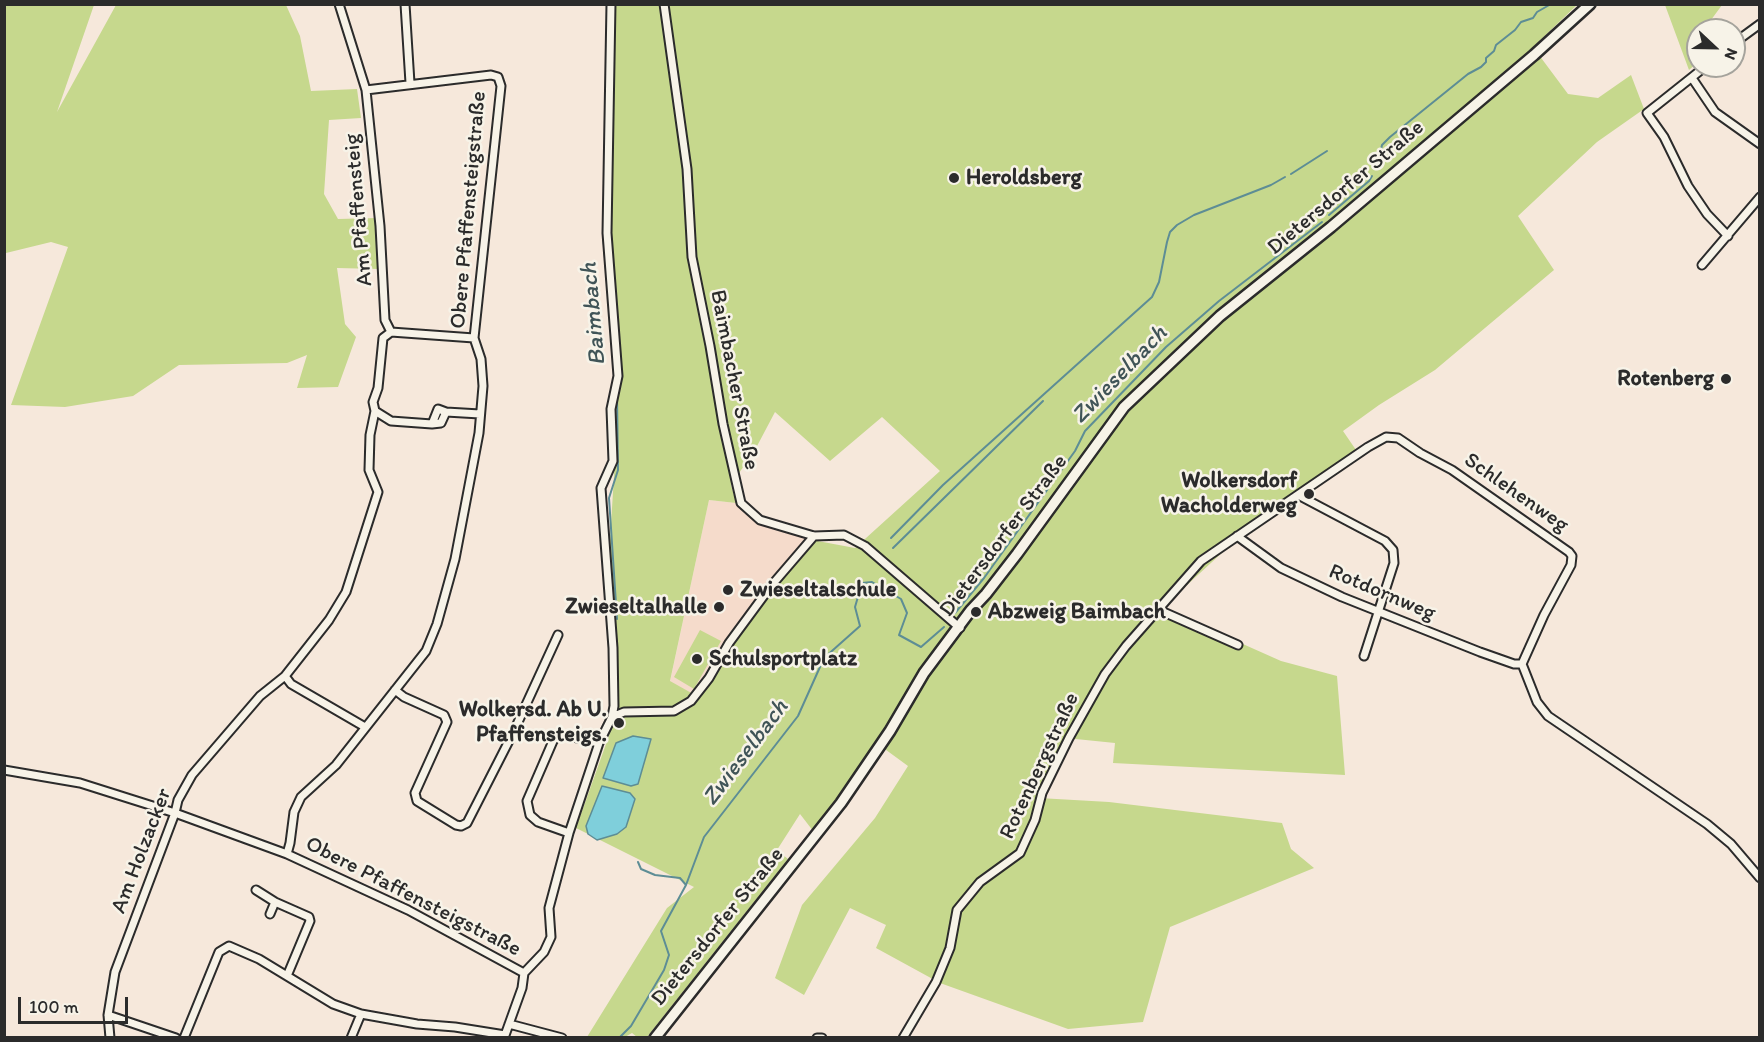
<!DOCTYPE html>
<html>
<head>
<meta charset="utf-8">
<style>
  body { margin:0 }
  #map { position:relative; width:1764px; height:1042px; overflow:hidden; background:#f6e8db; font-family:Itim,sans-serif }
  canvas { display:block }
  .frame { position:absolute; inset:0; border:6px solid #2b2b2b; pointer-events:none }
  .north { position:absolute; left:1686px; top:18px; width:60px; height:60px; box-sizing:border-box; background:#f7f3e8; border:2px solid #a5a39c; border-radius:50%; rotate:112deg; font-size:16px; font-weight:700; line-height:24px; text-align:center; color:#2b2b2b }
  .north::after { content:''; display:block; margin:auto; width:21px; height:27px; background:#2b2b2b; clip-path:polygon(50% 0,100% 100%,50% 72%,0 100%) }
  .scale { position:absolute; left:18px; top:997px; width:110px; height:27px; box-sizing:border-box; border:3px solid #2b2b2b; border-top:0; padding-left:8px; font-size:18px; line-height:21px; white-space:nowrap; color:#2b2b2b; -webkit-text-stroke:4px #f7f3e8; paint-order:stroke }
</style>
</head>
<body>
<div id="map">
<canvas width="1764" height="1042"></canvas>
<div class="frame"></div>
<div class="north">N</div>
<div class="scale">100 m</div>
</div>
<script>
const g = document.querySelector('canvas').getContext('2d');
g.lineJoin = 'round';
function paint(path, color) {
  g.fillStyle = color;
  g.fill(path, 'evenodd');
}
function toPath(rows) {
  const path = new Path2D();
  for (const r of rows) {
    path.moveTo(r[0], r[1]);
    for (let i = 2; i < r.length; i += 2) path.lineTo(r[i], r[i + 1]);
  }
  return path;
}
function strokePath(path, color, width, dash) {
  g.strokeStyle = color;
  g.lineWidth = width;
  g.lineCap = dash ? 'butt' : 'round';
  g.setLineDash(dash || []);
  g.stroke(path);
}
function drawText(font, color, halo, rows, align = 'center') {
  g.font = font + ' Itim,sans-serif';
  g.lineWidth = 5;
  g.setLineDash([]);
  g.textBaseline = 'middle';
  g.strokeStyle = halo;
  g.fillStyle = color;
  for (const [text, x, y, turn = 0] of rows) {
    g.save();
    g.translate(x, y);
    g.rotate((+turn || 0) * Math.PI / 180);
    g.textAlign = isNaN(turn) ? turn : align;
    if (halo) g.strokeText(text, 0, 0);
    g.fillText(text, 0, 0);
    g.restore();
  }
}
paint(toPath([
  [709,500,736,503,757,521,807,539,695,695,670,682]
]), '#f5dbcb');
paint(toPath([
  [5,5,94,5,57,112,116,5,286,5,300,36,311,91,357,89,361,118,329,120,324,194,338,219,377,218,379,269,337,268,345,324,356,337,338,387,297,388,307,355,287,363,179,365,133,396,65,407,11,405,68,247,51,242,6,253,5,258],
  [612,5,1577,5,1533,47,1568,94,1598,98,1631,75,1644,109,1597,142,1518,216,1554,270,1435,370,1379,405,1343,431,1356,450,1237,539,1162,608,1281,661,1337,676,1345,775,1113,763,1115,743,1066,738,1049,770,1039,798,1109,802,1282,823,1291,849,1314,868,1170,927,1143,1022,1068,1029,940,983,876,948,886,925,850,908,804,995,775,978,802,905,875,818,908,766,882,747,817,836,800,814,777,850,788,859,647,1037,637,1037,632,1033,625,1037,587,1037,667,908,694,887,576,828,616,716,618,649,609,556,616,444,618,341,605,235],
  [775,412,830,461,882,417,940,471,855,548,807,539,695,695,670,681,709,500,736,503,731,485,756,448],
  [1665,5,1722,5,1711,20,1714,30,1698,30,1698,62,1689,70],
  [700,630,721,641,694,689,674,677]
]), '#c6d88d');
const water = toPath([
  [633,736,651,739,638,784,631,786,603,778,616,743,633,736],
  [602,786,630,793,635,799,626,827,617,834,597,840,588,834,586,826,602,786]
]);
paint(water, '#7fcfdb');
strokePath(water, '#5d8d95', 1.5);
strokePath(toPath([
  [1380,154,1382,145,1390,137,1468,74,1481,67,1486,62,1486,58,1494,51,1496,45,1515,30,1521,22,1533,18,1537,12,1551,4],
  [1291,174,1327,151],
  [1329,215,1369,181,1372,176],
  [604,217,603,234,615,379],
  [617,397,618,470,609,498,617,619],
  [891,538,943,485,1152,297,1159,282,1167,242,1170,232,1177,225,1194,215,1271,185,1285,177],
  [893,548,1043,401],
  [955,613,984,578,1075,451,1085,431,1166,347,1219,301,1322,222],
  [638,862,641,869,655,875,680,878,686,885],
  [619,1038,631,1026,664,970,669,955,661,931,686,885,704,837,798,716,824,658,860,626,855,607,862,583,872,582,901,599,907,613,899,635,921,647,944,627]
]), '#5d8d95', 2);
const street = toPath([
  [339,4,366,90,380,226,385,320,391,332],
  [405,4,410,83],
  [664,4,687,169,692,257,710,346,723,424,741,503,760,520,814,536,844,535,865,546,960,628],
  [1734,43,1760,24],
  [1706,66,1647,113,1664,137,1688,186,1707,214,1728,236],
  [1692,78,1715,112,1760,144],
  [1702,265,1760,197],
  [391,332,383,338,378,388,373,402,375,411,391,421,432,424,441,423,446,412],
  [391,332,474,338],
  [432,424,438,409,446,412,480,414],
  [1298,495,1385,541,1393,550,1394,563,1364,656],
  [1237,536,1281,568,1342,597,1480,652,1514,664,1522,664],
  [1159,610,1238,645],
  [1522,664,1537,702,1548,716,1707,824,1731,844,1760,878],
  [285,676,291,684,365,727],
  [395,690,404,697,444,715,447,722,415,793,417,801,456,825,461,826,467,823,513,733,558,635],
  [612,717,624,712,674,711,691,701,709,678,729,643,771,586,814,536],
  [4,770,80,783,175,813,287,854,408,910,524,973],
  [569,833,538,822,530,815,527,801,553,741,557,736,568,736,599,743],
  [287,854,290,843,294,812,301,797,336,765,426,651,437,624,455,559,479,433,483,386,481,359,474,338,501,86,498,77,491,75,366,90],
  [256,890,275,902,309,917,310,921,287,976],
  [270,914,275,902],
  [108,1015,176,1038],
  [509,1024,562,1038],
  [110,1038,108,1015,115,972,175,813,178,800,192,775,260,696,285,676,329,620,346,592,378,492,369,470,370,435,375,411],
  [184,1038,219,952,229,946,259,959,333,1004,361,1014,417,1024,455,1027,505,1035],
  [351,1038,361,1014],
  [504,1038,522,988,524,973,544,952,551,937,549,908,569,833,599,743,612,717,614,706,613,648,601,488,613,461,611,409,618,376,607,233,611,4],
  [817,1038,822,1038],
  [903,1038,936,982,950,948,957,910,980,882,1020,853,1035,820,1042,793,1069,738,1105,674,1126,646,1201,561,1368,447,1386,437,1398,438,1420,453,1452,470,1569,552,1572,556,1571,565,1544,615,1522,664]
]);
const secondary = toPath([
  [655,1038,841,803,890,731,924,673,971,610,986,594,1017,554,1124,407,1220,316,1331,227,1534,55,1590,4]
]);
strokePath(street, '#2b2b2b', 11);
strokePath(secondary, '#2b2b2b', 14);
strokePath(street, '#f7f3e8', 7);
strokePath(secondary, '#f7f3e8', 9);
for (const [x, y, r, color] of [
  [954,178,6,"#2b2b2b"],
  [1726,379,6,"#2b2b2b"],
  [1309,494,6,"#2b2b2b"],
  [728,590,6,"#2b2b2b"],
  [719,607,6,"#2b2b2b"],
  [976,612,6,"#2b2b2b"],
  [697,659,6,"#2b2b2b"],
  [619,723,6,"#2b2b2b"]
]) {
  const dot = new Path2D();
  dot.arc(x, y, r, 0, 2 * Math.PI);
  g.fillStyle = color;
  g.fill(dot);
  strokePath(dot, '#f7f3e8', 2);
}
drawText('bold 22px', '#2b2b2b', '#f7f3e8', [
  ["Heroldsberg",966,178],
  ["Rotenberg",1714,379,"right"],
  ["Wolkersdorf",1297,481,"right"],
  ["Wacholderweg",1297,506,"right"],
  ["Zwieseltalschule",740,590],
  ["Zwieseltalhalle",707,607,"right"],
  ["Abzweig Baimbach",988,612],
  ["Schulsportplatz",709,659],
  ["Wolkersd. Ab U.",607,710,"right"],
  ["Pfaffensteigs.",607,735,"right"]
], 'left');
drawText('22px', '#2b2b2b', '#f7f3e8', [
  ["Dietersdorfer Straße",1346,188,-40],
  ["Am Pfaffensteig",359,210,-95],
  ["Obere Pfaffensteigstraße",469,210,-85],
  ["Baimbacher Straße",734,380,79],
  ["Schlehenweg",1516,493,35],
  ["Dietersdorfer Straße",1004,536,-53],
  ["Rotdornweg",1382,593,23],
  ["Rotenbergstraße",1040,766,-65],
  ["Am Holzacker",142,851,-69],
  ["Obere Pfaffensteigstraße",413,897,27],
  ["Dietersdorfer Straße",718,927,-51]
]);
drawText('italic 24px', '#405457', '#f7f3e8', [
  ["Baimbach",594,314,-95],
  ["Zwieselbach",1120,375,-46],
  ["Zwieselbach",746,753,-53]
]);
</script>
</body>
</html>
